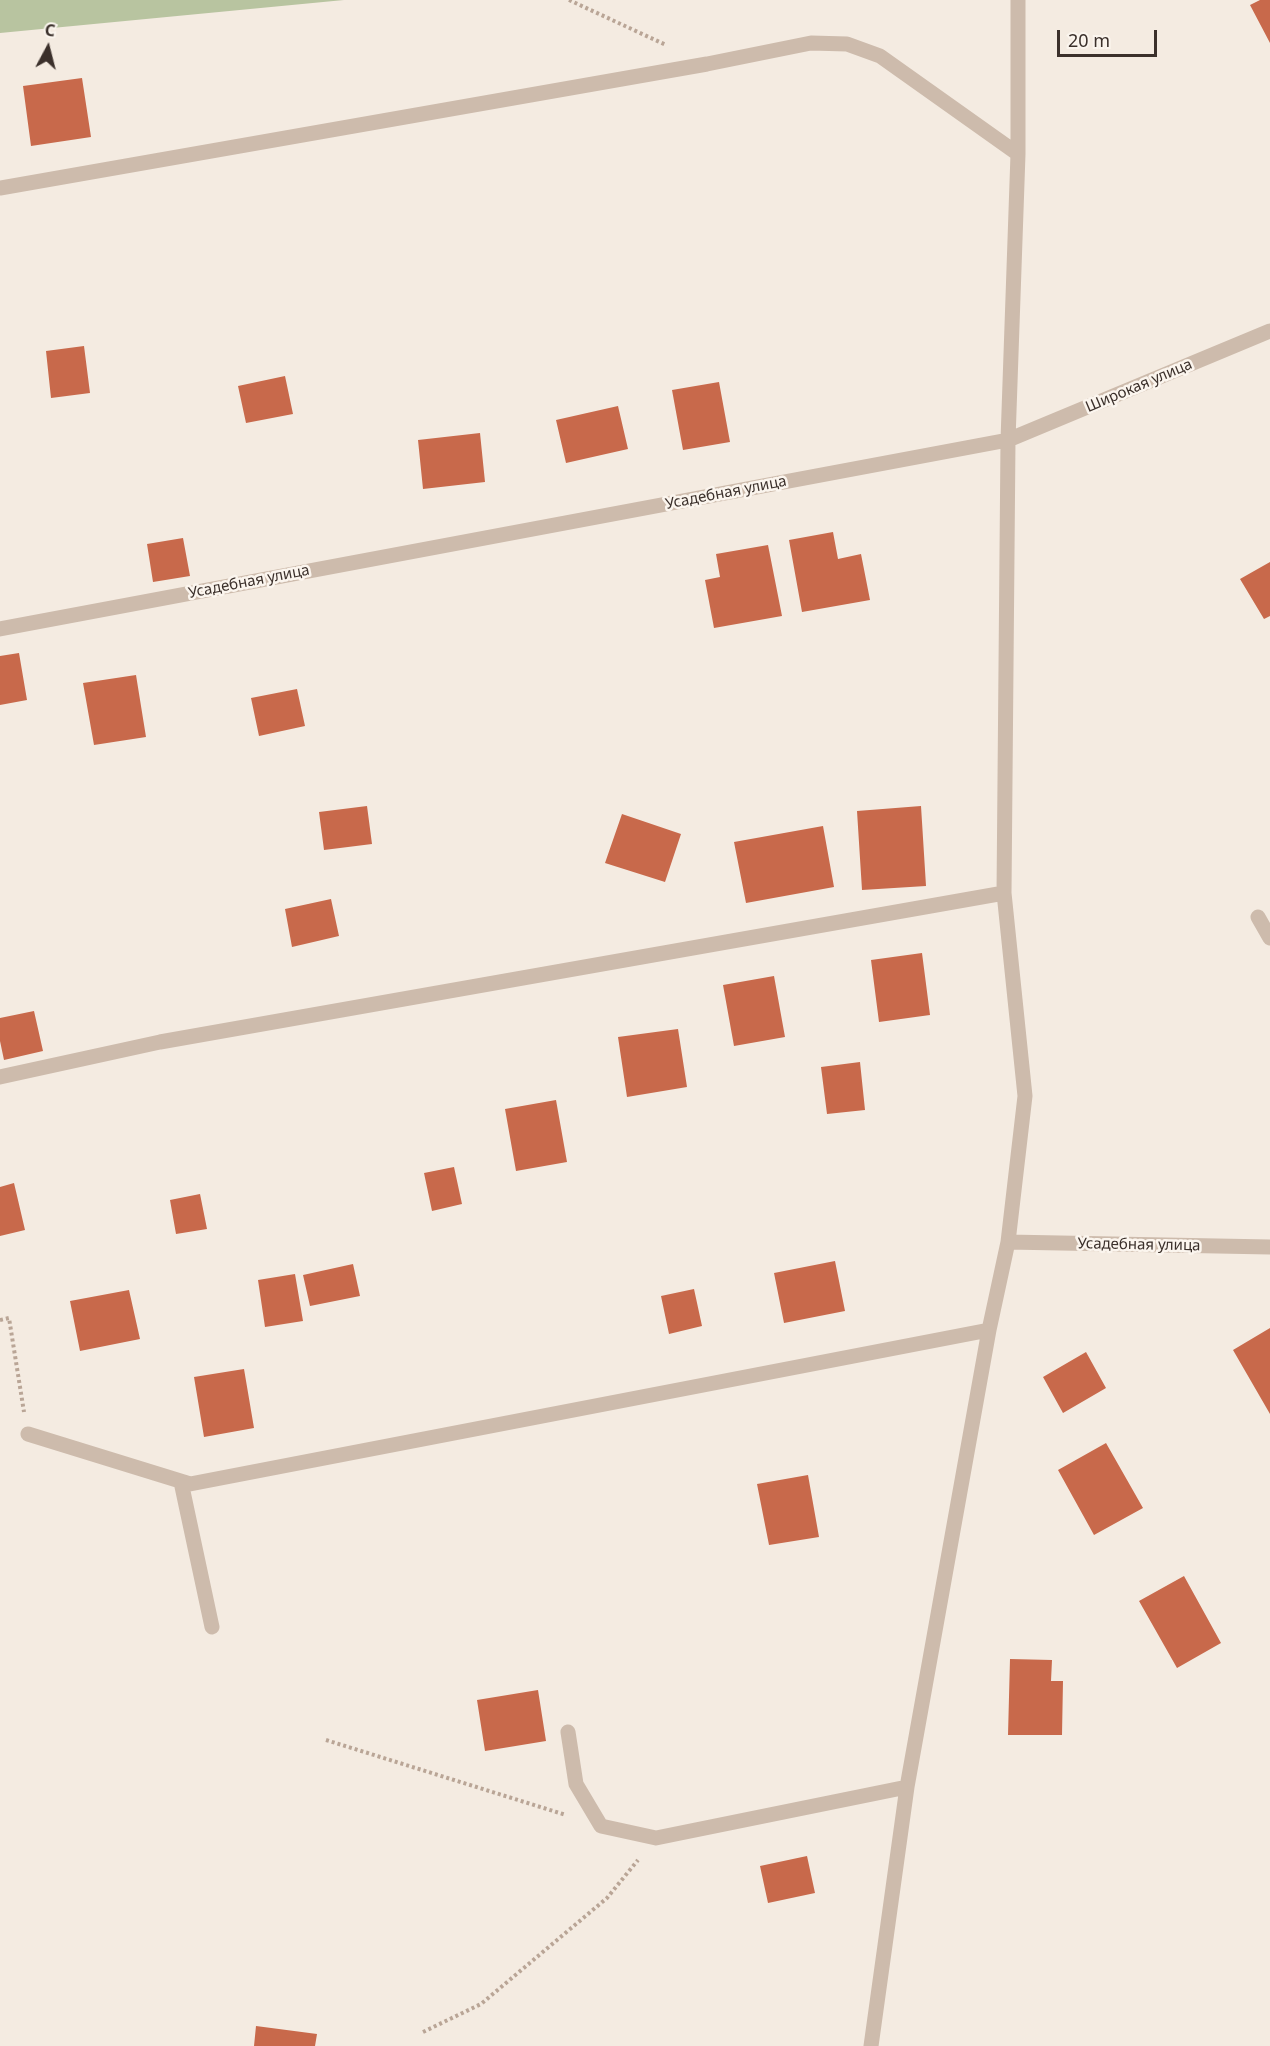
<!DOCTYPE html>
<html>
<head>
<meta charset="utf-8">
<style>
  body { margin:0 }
  #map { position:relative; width:1270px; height:2046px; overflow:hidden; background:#f4ebe1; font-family:"Noto Sans",sans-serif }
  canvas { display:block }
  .north { position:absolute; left:18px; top:18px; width:60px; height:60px; -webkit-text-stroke:4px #fbf5ee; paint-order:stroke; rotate:7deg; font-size:16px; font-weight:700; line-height:24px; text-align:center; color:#3b302b }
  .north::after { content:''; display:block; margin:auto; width:21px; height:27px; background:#3b302b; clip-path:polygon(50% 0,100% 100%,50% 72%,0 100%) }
  .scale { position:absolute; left:1057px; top:30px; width:100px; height:27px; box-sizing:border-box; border:3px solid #3b302b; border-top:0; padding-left:8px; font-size:18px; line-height:21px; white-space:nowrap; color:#3b302b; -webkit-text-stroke:4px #fbf5ee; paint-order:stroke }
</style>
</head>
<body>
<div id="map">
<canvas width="1270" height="2046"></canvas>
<div class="north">С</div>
<div class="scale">20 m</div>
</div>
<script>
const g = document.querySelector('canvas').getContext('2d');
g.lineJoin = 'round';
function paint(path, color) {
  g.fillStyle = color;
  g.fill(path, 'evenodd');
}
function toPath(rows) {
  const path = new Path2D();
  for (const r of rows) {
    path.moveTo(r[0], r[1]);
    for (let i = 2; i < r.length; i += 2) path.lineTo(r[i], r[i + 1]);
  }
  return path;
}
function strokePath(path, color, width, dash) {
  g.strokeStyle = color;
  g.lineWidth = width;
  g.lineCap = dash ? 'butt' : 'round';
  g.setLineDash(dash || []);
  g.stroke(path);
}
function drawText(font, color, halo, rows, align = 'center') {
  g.font = font + ' "Noto Sans",sans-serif';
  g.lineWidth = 5;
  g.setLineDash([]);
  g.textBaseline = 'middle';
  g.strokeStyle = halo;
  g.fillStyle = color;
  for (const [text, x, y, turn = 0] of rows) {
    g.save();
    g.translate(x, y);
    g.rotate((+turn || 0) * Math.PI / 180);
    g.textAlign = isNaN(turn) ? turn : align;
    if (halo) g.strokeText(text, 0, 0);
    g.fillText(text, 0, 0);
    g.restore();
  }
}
paint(toPath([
  [0,0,344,0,0,33]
]), '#b8c4a0');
paint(toPath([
  [1260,0,1270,0,1270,43,1250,5],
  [82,78,91,137,31,146,23,86],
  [84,346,90,393,51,398,46,351],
  [285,376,293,414,246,423,238,386],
  [719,382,730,442,683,450,672,390],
  [618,406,628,449,566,463,556,420],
  [480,433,485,482,423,489,418,440],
  [833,532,838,559,861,554,870,600,802,612,789,540],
  [183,538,190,576,153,582,147,544],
  [768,545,782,616,714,628,705,580,720,577,716,554],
  [1270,562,1270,616,1264,619,1240,579],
  [19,653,27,700,0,705,0,656],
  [136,675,146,737,94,745,83,683],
  [297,689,305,726,259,736,251,698],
  [367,806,372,844,324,850,319,812],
  [921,806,926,886,862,890,857,811],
  [622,814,681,834,665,882,605,863],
  [823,826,834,887,746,903,734,842],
  [331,899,339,936,292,947,285,909],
  [922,953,930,1015,879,1022,871,960],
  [774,976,785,1037,734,1046,723,985],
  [34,1011,43,1051,4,1060,0,1041,0,1018],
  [678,1029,687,1087,627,1097,618,1037],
  [860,1062,865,1110,827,1114,821,1067],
  [556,1100,567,1162,516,1171,505,1109],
  [454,1167,462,1204,432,1211,424,1173],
  [14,1183,25,1230,0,1236,0,1187],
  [200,1194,207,1229,176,1234,170,1200],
  [835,1261,845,1311,784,1323,774,1273],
  [353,1264,360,1296,310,1306,303,1275],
  [295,1274,303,1321,265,1327,258,1280],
  [694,1289,702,1326,669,1334,661,1296],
  [129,1290,140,1339,80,1351,70,1301],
  [1270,1328,1270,1414,1233,1350],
  [1086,1352,1106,1388,1063,1413,1043,1377],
  [244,1369,254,1428,204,1437,194,1377],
  [1106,1443,1143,1508,1094,1535,1058,1470],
  [808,1475,819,1537,769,1545,757,1484],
  [1184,1576,1221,1643,1177,1668,1139,1601],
  [1010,1659,1052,1660,1051,1681,1063,1681,1062,1735,1008,1735],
  [538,1690,546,1741,485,1751,477,1700],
  [807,1856,815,1893,768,1903,760,1866],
  [256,2026,317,2034,315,2046,254,2046]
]), '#c8694b');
strokePath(toPath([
  [569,0,666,45],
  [0,1320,9,1318,24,1412],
  [326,1740,566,1815],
  [423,2032,481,2004,607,1898,638,1860]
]), '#b9a596', 4, [3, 3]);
strokePath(toPath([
  [1018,0,1018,154,1008,440,1270,331],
  [0,188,707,64,811,43,847,44,880,56,1018,154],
  [0,629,1008,440,1004,893,1025,1096,1008,1242,989,1330,907,1787,656,1838,601,1826,576,1784,568,1732],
  [1258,917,1270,938],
  [0,1077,160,1042,1004,893],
  [1008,1242,1270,1247],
  [28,1434,190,1484,989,1330],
  [181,1482,212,1627],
  [871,2046,907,1787]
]), '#cdbbac', 15);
drawText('15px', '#3b302b', '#fbf5ee', [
  ["Широкая улица",1139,386,-23],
  ["Усадебная улица",726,493,-11],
  ["Усадебная улица",249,582,-11],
  ["Усадебная улица",1139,1245,1]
]);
</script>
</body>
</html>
